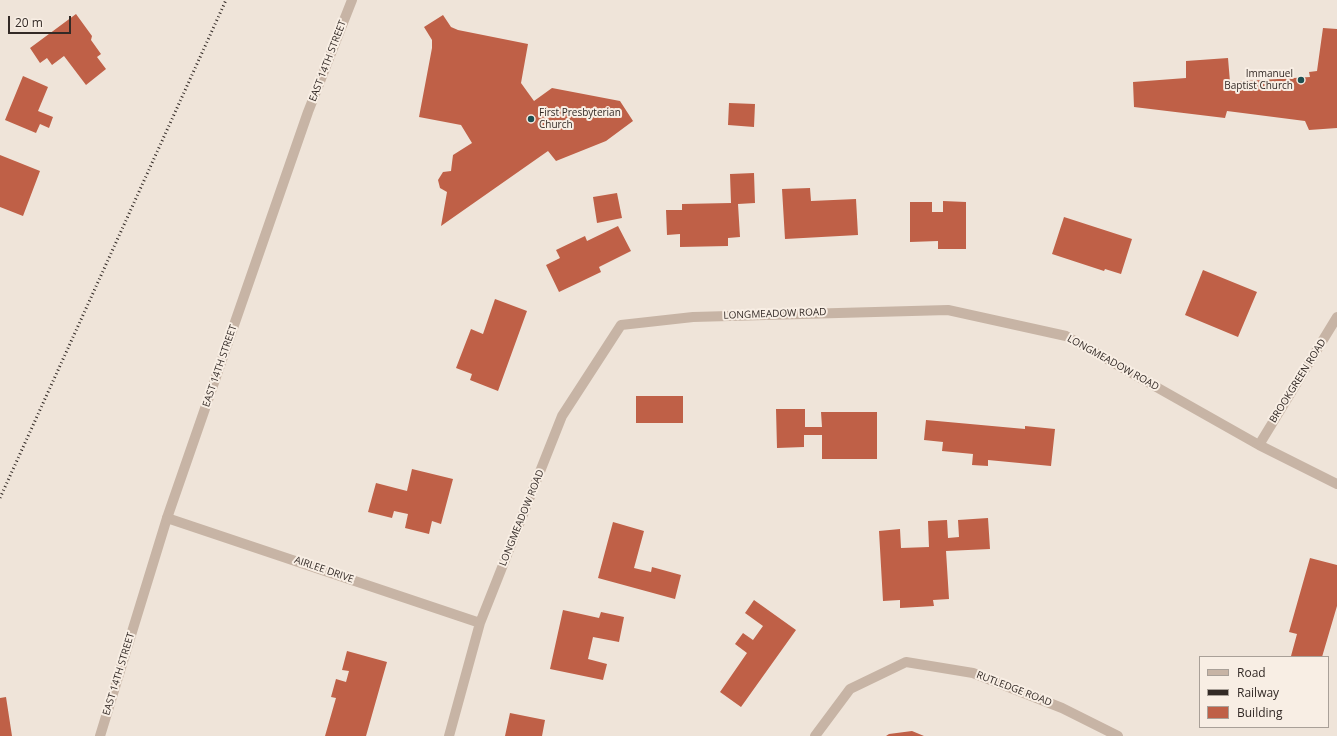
<!DOCTYPE html>
<html>
<head>
<meta charset="utf-8">
<style>
  body { margin:0 }
  #map { position:relative; width:1337px; height:736px; overflow:hidden; background:#efe4d9; font-family:"Open Sans",sans-serif }
  canvas { display:block }
  .legend { position:absolute; left:1199px; top:656px; width:130px; height:72px; box-sizing:border-box; background:#f8eee4; border:1px solid #a9a098; margin:0; padding:5px 7px; list-style:none; font-size:12px; color:#332a26 }
  .legend li { display:flex; align-items:center; gap:8px; height:20px }
  .legend b { width:20px; border:1px solid #a9a098 }
  .scale { position:absolute; left:8px; top:16px; width:63px; height:18px; box-sizing:border-box; border:2px solid #332a26; border-top:0; padding-left:5px; font-size:12px; line-height:14px; white-space:nowrap; color:#332a26; -webkit-text-stroke:3px #f8eee4; paint-order:stroke }
</style>
</head>
<body>
<div id="map">
<canvas width="1337" height="736"></canvas>
<ul class="legend">
<li><b style="height:5px;background:#c7b4a5"></b>Road</li>
<li><b style="height:5px;background:#332a26"></b>Railway</li>
<li><b style="height:11px;background:#bf6047"></b>Building</li>
</ul>
<div class="scale">20 m</div>
</div>
<script>
const g = document.querySelector('canvas').getContext('2d');
g.lineJoin = 'round';
function paint(path, color) {
  g.fillStyle = color;
  g.fill(path, 'evenodd');
}
function toPath(rows) {
  const path = new Path2D();
  for (const r of rows) {
    path.moveTo(r[0], r[1]);
    for (let i = 2; i < r.length; i += 2) path.lineTo(r[i], r[i + 1]);
  }
  return path;
}
function strokePath(path, color, width, dash) {
  g.strokeStyle = color;
  g.lineWidth = width;
  g.lineCap = dash ? 'butt' : 'round';
  g.setLineDash(dash || []);
  g.stroke(path);
}
function drawText(font, color, halo, rows, align = 'center') {
  g.font = font + ' "Open Sans",sans-serif';
  g.lineWidth = 4;
  g.setLineDash([]);
  g.textBaseline = 'middle';
  g.strokeStyle = halo;
  g.fillStyle = color;
  for (const [text, x, y, turn = 0] of rows) {
    g.save();
    g.translate(x, y);
    g.rotate((+turn || 0) * Math.PI / 180);
    g.textAlign = isNaN(turn) ? turn : align;
    if (halo) g.strokeText(text, 0, 0);
    g.fillText(text, 0, 0);
    g.restore();
  }
}
paint(toPath([
  [76,14,92,36,91,40,101,54,97,57,106,69,86,85,64,56,52,65,47,58,40,63,30,48],
  [443,15,451,27,458,30,528,44,521,83,534,101,552,88,620,101,633,121,606,141,556,161,548,151,441,226,447,192,440,188,438,180,443,172,451,171,453,155,472,143,461,125,419,117,432,48,432,40,424,27],
  [1323,28,1337,29,1337,128,1309,130,1305,121,1227,111,1225,118,1134,107,1133,82,1186,78,1186,61,1228,58,1230,82,1310,77,1309,72,1317,71],
  [23,76,48,87,38,111,53,117,49,128,40,124,36,133,5,120],
  [729,103,755,104,754,127,728,125],
  [0,155,40,171,23,216,0,207],
  [754,173,755,203,738,204,740,237,728,238,728,246,680,247,680,234,667,235,666,210,682,210,682,204,731,203,730,174],
  [810,188,811,201,856,199,858,235,785,239,782,189],
  [617,193,622,218,597,223,593,197],
  [943,201,966,202,966,249,938,249,938,241,910,242,910,202,932,202,932,212,943,212],
  [1064,217,1132,239,1121,274,1105,269,1104,271,1052,254],
  [618,226,631,251,599,267,601,272,559,292,546,265,560,258,556,250,585,236,587,241],
  [1203,270,1257,292,1238,337,1185,315],
  [495,299,527,311,498,391,470,380,472,374,456,368,471,329,483,334],
  [636,396,683,396,683,423,636,423],
  [776,409,805,409,805,427,822,427,821,412,877,412,877,459,822,459,822,435,804,435,804,447,777,448],
  [926,420,1025,429,1025,426,1055,429,1051,466,988,460,988,466,972,465,973,454,942,451,943,442,924,440],
  [412,469,453,479,441,524,432,521,429,534,405,528,408,514,394,511,392,518,368,512,376,483,407,491],
  [988,518,990,549,946,551,949,599,933,600,934,606,900,608,900,600,883,601,879,531,900,529,901,548,929,547,928,521,947,520,948,538,959,537,958,520],
  [613,522,644,531,634,568,651,572,652,567,681,575,675,599,598,578],
  [1310,558,1337,565,1337,606,1322,657,1293,657,1291,656,1297,634,1289,632],
  [754,600,796,630,741,707,720,692,747,653,735,644,743,633,753,640,763,626,745,613],
  [563,610,599,618,601,612,624,617,619,642,593,637,588,659,607,664,603,680,550,669],
  [347,651,387,662,366,736,325,736,336,698,331,697,336,679,346,682,349,671,342,670],
  [6,697,12,736,0,736,0,698],
  [510,713,545,720,542,736,505,736],
  [912,731,924,736,886,736,889,734]
]), '#bf6047');
strokePath(toPath([
  [1259,445,1337,317],
  [167,518,480,623],
  [449,736,480,623,562,416,621,325,693,317,948,310,1066,336,1259,445,1337,484],
  [815,736,850,689,906,662,973,673,1062,708,1118,736]
]), '#c7b4a5', 10);
strokePath(toPath([
  [100,736,167,518,308,112,352,0]
]), '#c7b4a5', 10);
strokePath(toPath([
  [0,498,226,0]
]), '#332a26', 3, [1, 3]);
for (const [x, y, r, color] of [
  [1301,80,4,"#1e5052"],
  [531,119,4,"#1e5052"]
]) {
  const dot = new Path2D();
  dot.arc(x, y, r, 0, 2 * Math.PI);
  g.fillStyle = color;
  g.fill(dot);
  strokePath(dot, '#f8eee4', 1.5);
}
drawText('10px', '#332a26', '#f8eee4', [
  ["EAST 14TH STREET",328,61,-69],
  ["LONGMEADOW ROAD",775,314,-2],
  ["LONGMEADOW ROAD",1113,363,29],
  ["EAST 14TH STREET",220,366,-71],
  ["BROOKGREEN ROAD",1298,381,-58],
  ["LONGMEADOW ROAD",522,518,-68],
  ["AIRLEE DRIVE",324,570,19],
  ["EAST 14TH STREET",119,674,-73],
  ["RUTLEDGE ROAD",1014,689,21]
]);
drawText('10px', '#332a26', '#f8eee4', [
  ["Immanuel",1293,74],
  ["Baptist Church",1293,86],
  ["First Presbyterian",539,113,"left"],
  ["Church",539,125,"left"]
], 'right');
</script>
</body>
</html>
